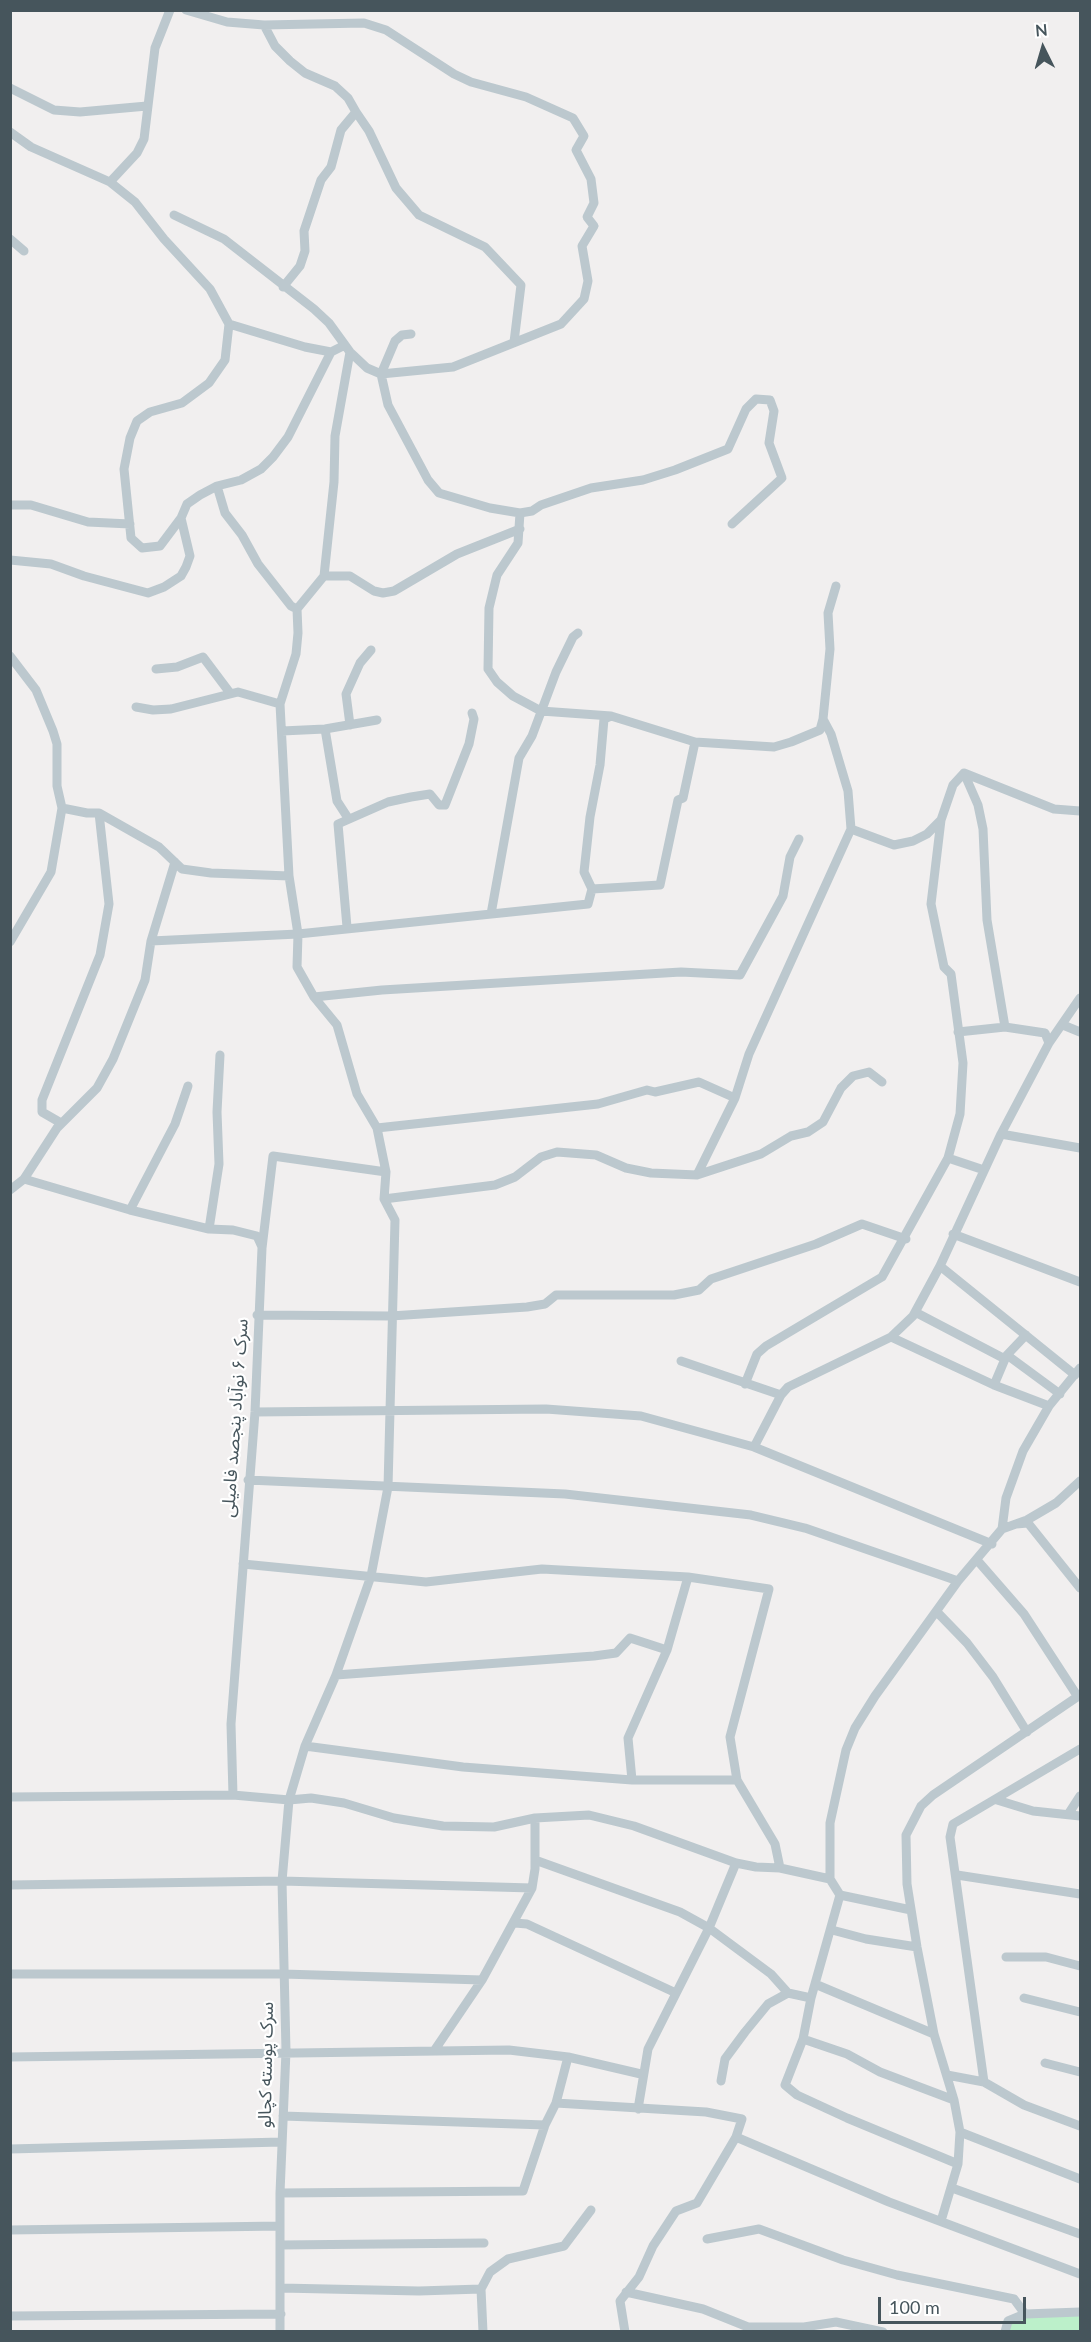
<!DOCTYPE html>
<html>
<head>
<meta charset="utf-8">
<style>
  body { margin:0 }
  #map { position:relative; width:1091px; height:2342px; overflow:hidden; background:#f1efef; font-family:Lato,sans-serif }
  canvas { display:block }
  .frame { position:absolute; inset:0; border:12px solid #46555c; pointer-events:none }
  .north { position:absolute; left:1013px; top:18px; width:60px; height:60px; -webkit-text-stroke:4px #fff; paint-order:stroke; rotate:355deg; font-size:16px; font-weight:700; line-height:24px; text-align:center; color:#46555c }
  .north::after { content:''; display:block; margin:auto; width:21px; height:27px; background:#46555c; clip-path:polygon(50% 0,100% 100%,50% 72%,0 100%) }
  .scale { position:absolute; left:878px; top:2297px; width:148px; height:27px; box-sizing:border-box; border:3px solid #46555c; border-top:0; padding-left:8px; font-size:18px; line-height:21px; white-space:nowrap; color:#46555c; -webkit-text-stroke:4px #fff; paint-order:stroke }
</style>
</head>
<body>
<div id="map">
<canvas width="1091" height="2342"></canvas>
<div class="frame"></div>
<div class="north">N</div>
<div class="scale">100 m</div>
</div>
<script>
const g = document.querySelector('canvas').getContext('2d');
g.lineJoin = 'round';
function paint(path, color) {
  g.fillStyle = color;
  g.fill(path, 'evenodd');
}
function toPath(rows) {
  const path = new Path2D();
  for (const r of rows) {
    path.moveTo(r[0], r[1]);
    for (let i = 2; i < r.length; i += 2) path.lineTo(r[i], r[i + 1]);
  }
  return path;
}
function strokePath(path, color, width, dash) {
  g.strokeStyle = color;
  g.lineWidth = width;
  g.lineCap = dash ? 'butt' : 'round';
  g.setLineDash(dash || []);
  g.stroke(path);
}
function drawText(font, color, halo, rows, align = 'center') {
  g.font = font + ' Lato,"Noto Sans Arabic",sans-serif';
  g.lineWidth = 4.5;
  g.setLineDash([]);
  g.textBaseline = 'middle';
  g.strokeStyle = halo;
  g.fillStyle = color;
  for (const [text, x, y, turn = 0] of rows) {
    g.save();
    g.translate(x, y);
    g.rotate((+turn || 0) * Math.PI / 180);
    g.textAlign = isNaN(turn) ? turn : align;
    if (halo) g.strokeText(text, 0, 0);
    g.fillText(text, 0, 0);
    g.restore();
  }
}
paint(toPath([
  [1080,2312,1080,2331,1005,2332,1008,2321,1025,2314]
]), '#bcf0ca');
strokePath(toPath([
  [264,25,275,46,290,61,305,73,335,86,348,98,356,112,341,130,331,167,321,180,304,231,305,251,300,266,283,287],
  [10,88,54,110,80,112,147,106],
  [356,112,369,131,396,188,419,215,485,247,521,285,514,342],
  [10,132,31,147,110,182,135,202,164,239,210,289,229,324,225,360,209,383,182,403,150,412,137,421,130,438,124,469,131,538,142,548,160,546,181,518,187,504,200,495,217,486,241,480,261,469,273,457,288,437,331,352,345,345],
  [110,182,137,153,144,139,155,48,170,10],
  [174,215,224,239,314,309,329,323,350,352,367,368,381,374,453,367,561,324,584,299,588,281,582,246,594,226,587,217,594,203,591,179,576,150,584,136,573,118,526,97,471,82,454,74,386,30,364,23,264,25,227,22,186,10],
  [10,239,24,251],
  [229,324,305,347,331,352],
  [411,334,402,335,395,341,381,374,388,405,428,480,439,493,490,508,520,513,532,511,541,505,591,488,643,480,675,470,728,449,746,409,756,399,770,400,774,411,769,443,782,478,732,524],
  [217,486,225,513,242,535,258,564,291,606,297,609,298,633,296,654,280,704,289,876,298,934,297,967,314,997,337,1025,357,1094,377,1128,386,1172,384,1199,395,1220,388,1487,371,1576,336,1675,305,1746,289,1800,282,1881,286,2051,280,2193,280,2332],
  [10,505,31,505,88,522,130,524],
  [520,513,518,543,497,575,489,608,488,669,497,682,513,696,541,711,611,716,695,742,774,747,791,742,820,730,823,719,830,649,828,613,836,586],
  [10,560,51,564,84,576,148,593,164,587,181,576,186,567,190,556,181,518],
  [324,576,350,576,374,591,383,593,394,591,457,554,520,529],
  [297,609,324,576,334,482,335,436,350,352],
  [10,656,36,690,53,731,57,744,57,786,62,808,51,872,10,942],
  [156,669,177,667,203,657,230,693],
  [136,707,153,710,171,709,238,692,280,704],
  [350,725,346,694,360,663,371,650],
  [325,729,337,801,348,818],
  [282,731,325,729,377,720],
  [964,773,978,805,983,829,987,920,1005,1027],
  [964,773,1054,809,1080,811],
  [62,808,87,813,99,813,159,847,182,869,211,873,289,876],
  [851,829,894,845,913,841,927,834,941,820,953,785,964,773],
  [592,889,660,885,678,800,683,798,695,742],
  [491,914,519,758,532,736,556,672,573,637,578,633],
  [347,927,338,824,388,802,411,797,430,794,439,805,445,805,469,744,474,719,472,713],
  [151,941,298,934,588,904,592,889,584,872,590,817,600,765,604,719,611,716],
  [314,997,382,990,681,972,740,975,783,896,790,857,799,839],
  [1063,1025,1080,1032],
  [958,1032,1005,1027,1045,1033,1049,1043],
  [61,1123,42,1112,42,1100,100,955,109,904,99,813],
  [377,1128,598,1104,647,1090,655,1092,699,1082,735,1098],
  [1001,1134,1080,1148],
  [948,1158,984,1170],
  [697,1175,735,1098,749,1054,851,829,848,791,831,734,823,719],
  [24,1179,130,1210,209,1229,233,1230,257,1236,262,1247],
  [10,1190,24,1179,57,1128,97,1088,113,1059,145,980,151,941,175,862],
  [384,1199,495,1185,515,1177,541,1157,557,1152,596,1155,626,1168,651,1173,697,1175,761,1154,791,1136,808,1132,823,1122,841,1088,853,1076,869,1072,882,1082],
  [130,1210,175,1124,188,1086],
  [209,1229,219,1164,217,1112,220,1055],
  [953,1234,1080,1282],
  [940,1266,1075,1375],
  [915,1312,1005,1359,1007,1355,1060,1394],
  [257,1315,391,1316,527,1307,545,1304,556,1295,674,1295,699,1290,711,1279,816,1244,862,1224,906,1239],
  [891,1337,994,1385,1049,1406],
  [1007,1355,1026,1335],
  [681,1361,781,1395],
  [745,1384,757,1354,766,1346,882,1277,948,1158,960,1114,963,1063,951,974,944,967,931,904,941,820],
  [994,1385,1005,1359],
  [255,1412,546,1409,641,1416,754,1447,992,1544],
  [754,1447,781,1395,788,1387,891,1337,913,1316,940,1266,1001,1134,1049,1043,1080,998],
  [248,1480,565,1494,751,1515,805,1528,958,1581],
  [1016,1524,1028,1523,1080,1588],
  [1002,1529,1027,1520,1056,1503,1080,1481],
  [977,1560,1024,1614,1078,1697],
  [243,1564,426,1582,542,1569,688,1577,769,1589,730,1737,737,1780,775,1844,780,1868],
  [937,1612,967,1643,993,1677,1027,1732],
  [336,1675,594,1656,616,1653,630,1638,667,1650],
  [305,1746,463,1767,632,1780,737,1780],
  [632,1780,628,1738,667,1650,688,1577],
  [233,1795,231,1724,255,1412,262,1248,273,1156,386,1172],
  [10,1797,233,1795,289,1800,311,1798,344,1803,394,1818,443,1826,494,1827,535,1818,589,1815,634,1826,736,1863,756,1867,780,1868,830,1879],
  [997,1800,1033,1811,1080,1816],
  [1069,1813,1080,1796],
  [535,1860,680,1912,709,1928,771,1974,788,1993,811,1998],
  [957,1875,1080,1894],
  [10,1885,282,1881,532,1888],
  [840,1895,911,1910],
  [515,1923,527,1924,676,1993],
  [832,1930,866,1939,917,1947],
  [1006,1957,1046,1957,1080,1966],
  [10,1974,283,1974,482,1980],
  [815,1984,934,2034],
  [1024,1998,1080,2012],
  [803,2039,847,2054,880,2072,954,2100],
  [434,2051,482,1980,532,1888,535,1869,535,1818],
  [10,2057,509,2050,568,2057,641,2074],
  [1045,2063,1080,2072],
  [947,2075,984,2082,1024,2105,1080,2126],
  [721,2081,725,2059,745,2032,768,2004,788,1993],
  [984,2082,950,1837,953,1824,1080,1749],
  [556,2103,706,2112,742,2119,736,2137,697,2203,676,2211,653,2246,639,2277,620,2301,625,2332],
  [638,2109,648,2049,709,1928,736,1863],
  [283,2116,545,2125],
  [960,2132,1080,2179],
  [736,2137,889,2202,1080,2274],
  [10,2149,281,2142],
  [958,2164,847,2118,797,2095,785,2085,803,2039,811,1998,840,1895,830,1879,830,1823,846,1750,855,1728,875,1696,958,1581,1002,1529,1006,1498,1023,1451,1049,1406,1080,1368],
  [952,2188,1080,2234],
  [280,2193,523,2191,545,2125,556,2103,568,2057],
  [941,2221,958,2164,960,2132,954,2100,934,2034,917,1947,907,1884,906,1835,921,1806,933,1795,1080,1695],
  [10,2230,280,2226],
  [707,2239,759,2229,843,2260,897,2275,1014,2299,1025,2314],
  [280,2245,484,2243],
  [281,2288,419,2291,481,2289],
  [626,2292,703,2309,748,2327,804,2327,836,2322,883,2332],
  [10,2316,281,2314],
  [483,2332,481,2289,490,2272,508,2259,564,2246,591,2210],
  [1005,2332,1008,2321,1025,2314,1080,2312]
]), '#bcc8ce', 9);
drawText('18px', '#46555c', '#fff', [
  ["سرک ۶ نوآباد پنجصد فامیلی",235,1418,-86],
  ["سرک پوسته کچالو",266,2065,-89]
]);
</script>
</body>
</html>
